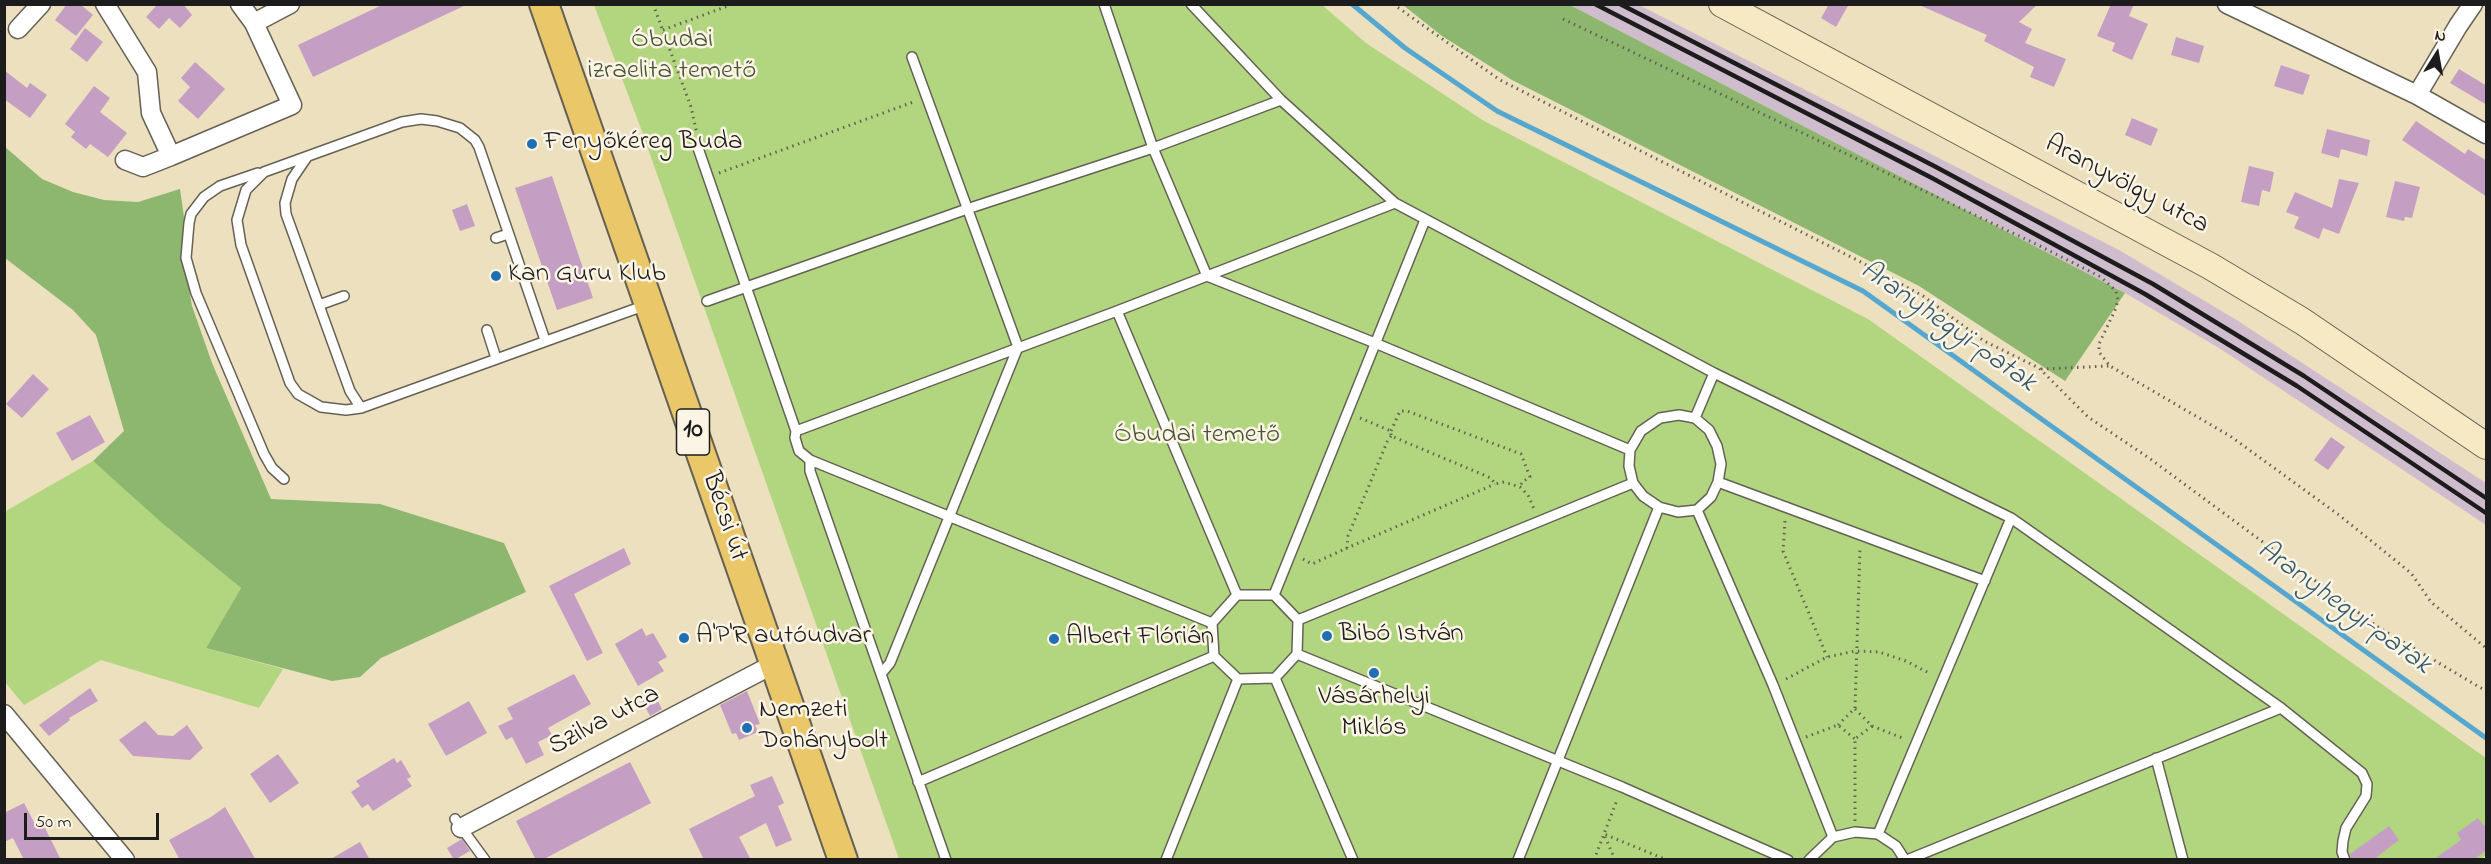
<!DOCTYPE html>
<html>
<head>
<meta charset="utf-8">
<style>
  body { margin:0 }
  #map { position:relative; width:2491px; height:864px; overflow:hidden; background:#ede0be; font-family:"Indie Flower",sans-serif }
  canvas { display:block }
  .frame { position:absolute; inset:0; border:6px solid #1c1c1c; pointer-events:none }
  .north { position:absolute; left:2407px; top:24px; width:60px; height:60px; -webkit-text-stroke:4px #fcf5e5; paint-order:stroke; rotate:11deg; font-size:16px; font-weight:700; line-height:24px; text-align:center; color:#1c1c1c }
  .north::after { content:''; display:block; margin:auto; width:21px; height:27px; background:#1c1c1c; clip-path:polygon(50% 0,100% 100%,50% 72%,0 100%) }
  .scale { position:absolute; left:24px; top:813px; width:135px; height:27px; box-sizing:border-box; border:3px solid #1c1c1c; border-top:0; padding-left:8px; font-size:18px; line-height:21px; white-space:nowrap; color:#1c1c1c; -webkit-text-stroke:4px #fcf5e5; paint-order:stroke }
</style>
</head>
<body>
<div id="map">
<canvas width="2491" height="864"></canvas>
<div class="frame"></div>
<div class="north">N</div>
<div class="scale">50 m</div>
</div>
<script>
const g = document.querySelector('canvas').getContext('2d');
g.lineJoin = 'round';
function paint(path, color) {
  g.fillStyle = color;
  g.fill(path, 'evenodd');
}
function toPath(rows) {
  const path = new Path2D();
  for (const r of rows) {
    path.moveTo(r[0], r[1]);
    for (let i = 2; i < r.length; i += 2) path.lineTo(r[i], r[i + 1]);
  }
  return path;
}
function strokePath(path, color, width, dash) {
  g.strokeStyle = color;
  g.lineWidth = width;
  g.lineCap = dash ? 'butt' : 'round';
  g.setLineDash(dash || []);
  g.stroke(path);
}
function drawText(font, color, halo, rows, align = 'center') {
  g.font = font + ' "Indie Flower",sans-serif';
  g.lineWidth = 5;
  g.setLineDash([]);
  g.textBaseline = 'middle';
  g.strokeStyle = halo;
  g.fillStyle = color;
  for (const [text, x, y, turn = 0] of rows) {
    g.save();
    g.translate(x, y);
    g.rotate((+turn || 0) * Math.PI / 180);
    g.textAlign = isNaN(turn) ? turn : align;
    if (halo) g.strokeText(text, 0, 0);
    g.fillText(text, 0, 0);
    g.restore();
  }
}
paint(toPath([
  [1570,5,1639,5,2119,250,2235,319,2486,483,2486,525,2219,348,2125,293]
]), '#cfbdce');
paint(toPath([
  [594,5,1322,5,1366,43,1484,121,1868,319,2486,758,2486,855,2480,860,899,859,640,126],
  [93,461,241,588,206,648,283,669,259,708,101,660,24,705,5,682,4,512]
]), '#b2d67f');
paint(toPath([
  [1403,5,1570,5,2125,293,2065,381,1919,286,1512,80,1442,36],
  [4,146,42,179,73,192,104,200,138,202,180,189,184,217,184,259,192,306,212,363,271,499,380,504,504,543,526,592,381,658,360,677,332,681,206,648,241,588,161,522,93,461,124,431,96,335,73,310,5,258]
]), '#8db76e');
strokePath(toPath([
  [1352,4,1405,48,1497,111,1863,291,2486,738]
]), '#55a7d0', 5);
paint(toPath([
  [67,4,80,4,93,15,76,36,55,20],
  [155,4,183,4,192,15,180,28,169,18,159,29,146,17,156,6],
  [384,4,468,4,313,77,298,45],
  [1829,4,1849,4,1836,27,1821,18],
  [1917,4,2038,4,2019,22,2032,29,2025,43,2066,59,2054,87,2030,77,2034,67,1984,41,1987,35],
  [2111,4,2134,4,2129,16,2148,24,2132,60,2112,51,2115,43,2097,36],
  [85,28,103,42,87,62,70,49],
  [2176,37,2204,46,2199,63,2171,55],
  [195,62,225,89,198,119,178,101,190,87,181,78],
  [2281,65,2310,75,2303,95,2274,86],
  [2459,69,2487,86,2487,105,2450,83],
  [4,70,27,88,30,83,47,95,30,118,4,99],
  [94,86,110,98,100,112,127,133,108,157,90,144,86,149,71,137,75,132,65,124],
  [2132,118,2158,129,2151,146,2125,135],
  [2416,121,2465,154,2468,149,2487,161,2487,197,2402,140],
  [2327,129,2370,140,2367,156,2341,149,2339,158,2321,153],
  [2249,166,2274,172,2270,192,2262,190,2259,206,2241,202],
  [552,176,593,298,557,310,515,188],
  [2339,179,2359,183,2339,234,2323,228,2319,239,2294,228,2299,217,2286,212,2295,192,2332,208],
  [2395,181,2420,187,2412,218,2405,217,2404,221,2386,217],
  [467,204,475,226,460,231,452,210],
  [33,374,49,389,22,418,6,404],
  [90,415,105,442,72,461,56,433],
  [2331,437,2345,447,2328,470,2314,460],
  [624,548,631,564,574,594,603,653,587,661,549,586],
  [642,628,646,636,653,633,667,657,658,662,664,671,638,686,615,644],
  [574,674,591,704,548,728,552,735,538,742,544,755,526,764,512,737,506,740,498,726,513,719,507,708],
  [90,688,98,701,69,718,70,720,49,736,39,725],
  [651,688,662,709,650,716,639,695],
  [747,691,760,724,755,725,758,732,739,740,736,733,732,734,720,705],
  [469,701,487,733,446,756,428,724],
  [145,721,158,735,173,736,187,725,203,748,190,760,133,756,119,740],
  [278,754,299,783,270,803,250,774],
  [394,758,397,763,401,760,411,777,407,779,412,786,373,811,368,804,362,808,351,792,360,786,356,781],
  [630,762,651,803,542,860,536,860,516,821],
  [772,776,784,803,778,806,792,840,776,847,766,823,739,837,751,860,704,860,689,829,755,796,750,785],
  [24,803,36,826,42,822,61,860,24,860,13,838,4,842,4,813],
  [225,807,256,860,180,860,169,840,211,817],
  [2478,818,2487,829,2487,850,2473,860,2433,860,2461,840,2457,833],
  [2389,826,2399,840,2373,860,2352,860,2350,854],
  [462,839,470,851,454,860,447,848],
  [360,842,370,860,329,860]
]), '#c49fc3');
const lane = toPath([
  [1104,4,1153,148,1207,276,1375,343,1630,450],
  [1191,4,1281,100,1395,203,1714,373,2011,518,2281,708,2362,773,2367,784,2366,796,2346,828,2343,841,2342,852,2345,860],
  [698,148,796,431,795,438,799,451,810,460,810,471,946,860],
  [307,157,292,179,285,203,286,214,350,391,361,408],
  [258,173,220,186,204,197,191,214,189,223,186,258,196,293,264,454,272,468,284,479],
  [496,238,508,234],
  [707,301,967,209,1153,148,1281,100],
  [319,305,344,296],
  [1117,311,1237,595],
  [487,330,496,358],
  [545,340,479,147,475,140,460,128,437,121,421,119,402,122,264,172,246,190,237,220,241,245,290,383,298,394,321,407,346,410,361,408,646,305],
  [1679,415,1695,418,1709,430,1717,446,1721,464,1718,482,1711,497,1697,510,1678,512,1659,507,1643,496,1633,483,1629,466,1630,450,1641,431,1660,418,1679,415],
  [1695,418,1714,373],
  [796,431,1117,311,1395,203],
  [810,460,1212,623],
  [1718,482,1985,581],
  [1697,510,1773,685,1833,837],
  [1237,595,1274,595,1298,620,1297,654,1275,678,1238,679,1214,656,1212,623,1237,595],
  [1274,595,1425,220],
  [1298,620,1633,483],
  [1297,654,1622,787,1788,860],
  [881,674,890,663,1018,347,912,57],
  [1275,678,1353,860],
  [2156,758,2183,860],
  [918,782,1214,656],
  [455,819,485,860],
  [1878,834,2011,518],
  [1166,860,1238,679],
  [1518,860,1659,507],
  [1809,860,1833,837,1855,832,1878,834,1896,846,1905,860],
  [1907,860,2281,708]
]);
const street = toPath([
  [105,4,147,72,151,113,171,156,292,105,254,23,240,4],
  [2227,4,2417,95,2486,134],
  [254,23,290,4],
  [18,29,41,4],
  [2417,95,2458,26,2473,4],
  [125,160,143,167,171,156],
  [4,714,125,860],
  [461,828,774,664]
]);
const secondary = toPath([
  [1722,4,2210,266,2302,321,2486,446]
]);
const primary = toPath([
  [544,4,843,860]
]);
strokePath(lane, '#656155', 12);
strokePath(street, '#656155', 21);
strokePath(secondary, '#656155', 28);
strokePath(primary, '#656155', 32);
strokePath(toPath([
  [653,4,691,107,697,134],
  [1393,4,1500,80,1859,261,1923,296,1984,341,2039,368,2088,417,2149,458,2378,627,2486,691],
  [1563,19,2038,245,2101,277,2116,291,2118,300,2116,308,2099,344,2099,352,2110,366,2230,436,2339,515,2411,573,2431,602,2486,648],
  [663,30,733,4],
  [719,173,916,101],
  [2041,369,2109,366],
  [1360,418,1391,431,1391,436,1491,478,1495,484,1504,482,1520,487,1528,495,1534,509],
  [1391,431,1400,411,1407,411,1521,454,1530,477,1522,482,1520,487],
  [1391,436,1387,442,1348,536,1347,548,1495,484],
  [1785,521,1783,551,1827,657],
  [1303,559,1312,564,1347,548],
  [1786,679,1827,657,1855,651,1879,652,1906,661,1931,674],
  [1855,709,1872,726,1905,739],
  [1838,725,1855,708,1860,548],
  [1806,737,1838,725,1855,739],
  [1855,821,1855,739,1872,726],
  [1594,860,1617,800],
  [1615,860,1604,834,1667,860]
]), '#656155', 3, [1.5, 4.5]);
strokePath(lane, '#fff', 9);
strokePath(street, '#fff', 18);
strokePath(secondary, '#f7e9c3', 26);
strokePath(primary, '#eac769', 28);
strokePath(toPath([
  [1595,4,1932,178,2145,294,2297,386,2486,513],
  [1620,4,1936,167,2153,284,2304,376,2486,498]
]), '#1c1c1c', 4.5);
for (const [x, y, r, color] of [
  [532,144,6,"#1f6fb2"],
  [496,276,6,"#1f6fb2"],
  [1327,636,6,"#1f6fb2"],
  [684,638,6,"#1f6fb2"],
  [1054,639,6,"#1f6fb2"],
  [1374,673,6,"#1f6fb2"],
  [747,728,6,"#1f6fb2"]
]) {
  const dot = new Path2D();
  dot.arc(x, y, r, 0, 2 * Math.PI);
  g.fillStyle = color;
  g.fill(dot);
  strokePath(dot, '#fcf5e5', 2);
}
for (const [x, y, w] of [
  [693,432,33]
]) {
  const box = new Path2D();
  box.roundRect(x - w / 2, y - 23, w, 46, 4.5);
  g.fillStyle = '#fcf5e5';
  g.fill(box);
  strokePath(box, '#1c1c1c', 1.5);
}
drawText('bold 26px', '#1c1c1c', null, [
  ["10",693,432]
]);
drawText('27px', '#49543a', '#fcf5e5', [
  ["Óbudai",672,42],
  ["izraelita temető",672,73],
  ["Óbudai temető",1197,437]
]);
drawText('27px', '#1c1c1c', '#fcf5e5', [
  ["Fenyőkéreg Buda",544,144],
  ["Kan Guru Klub",508,276],
  ["Bibó István",1339,636],
  ["A'P'R autóudvar",696,638],
  ["Albert Flórián",1066,639],
  ["Vásárhelyi",1374,699,"center"],
  ["Miklós",1374,730,"center"],
  ["Nemzeti",759,712],
  ["Dohánybolt",759,743]
], 'left');
drawText('27px', '#1c1c1c', '#fcf5e5', [
  ["Aranyvölgy utca",2126,186,28],
  ["Bécsi út",723,517,71],
  ["Szilva utca",605,722,-28]
]);
drawText('italic 28px', '#365b6d', '#fcf5e5', [
  ["Aranyhegyi-patak",1947,328,35],
  ["Aranyhegyi-patak",2343,609,36]
]);
</script>
</body>
</html>
